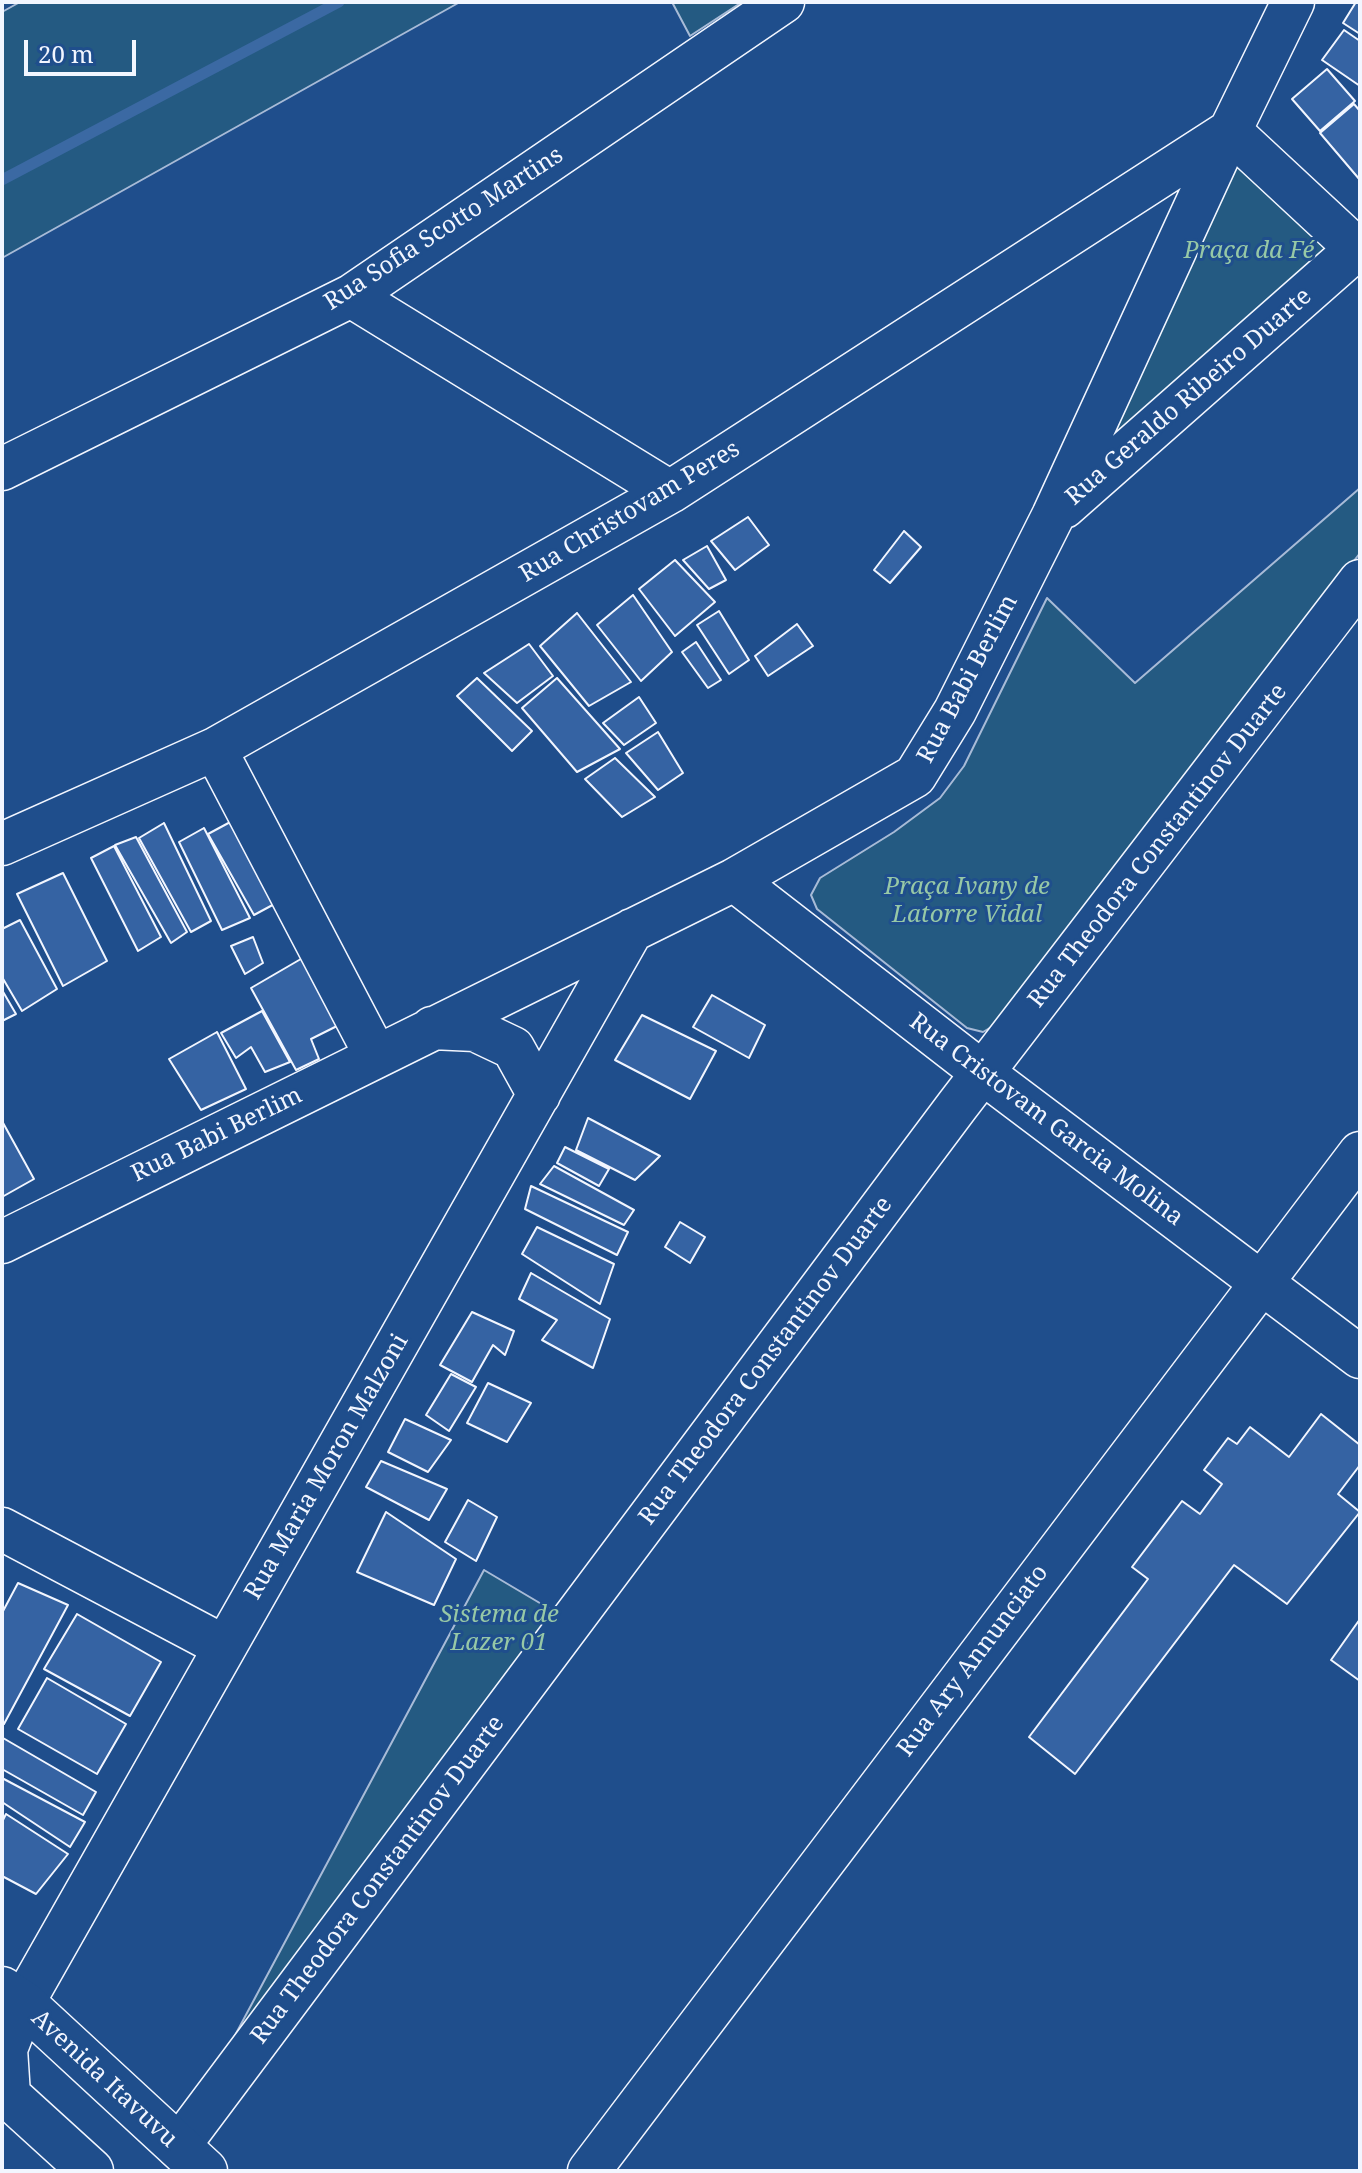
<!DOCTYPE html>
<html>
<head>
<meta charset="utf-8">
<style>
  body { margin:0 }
  #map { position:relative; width:1362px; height:2173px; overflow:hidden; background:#1f4e8c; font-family:"Noto Serif",serif }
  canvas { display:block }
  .frame { position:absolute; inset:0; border:4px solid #f2f6ff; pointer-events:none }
  .scale { position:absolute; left:24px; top:40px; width:112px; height:36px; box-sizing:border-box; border:4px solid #f2f6ff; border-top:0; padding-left:10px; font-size:24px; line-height:28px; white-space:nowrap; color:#f2f6ff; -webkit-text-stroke:6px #1f4e8c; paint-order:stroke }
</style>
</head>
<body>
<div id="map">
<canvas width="1362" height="2173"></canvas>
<div class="frame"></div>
<div class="scale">20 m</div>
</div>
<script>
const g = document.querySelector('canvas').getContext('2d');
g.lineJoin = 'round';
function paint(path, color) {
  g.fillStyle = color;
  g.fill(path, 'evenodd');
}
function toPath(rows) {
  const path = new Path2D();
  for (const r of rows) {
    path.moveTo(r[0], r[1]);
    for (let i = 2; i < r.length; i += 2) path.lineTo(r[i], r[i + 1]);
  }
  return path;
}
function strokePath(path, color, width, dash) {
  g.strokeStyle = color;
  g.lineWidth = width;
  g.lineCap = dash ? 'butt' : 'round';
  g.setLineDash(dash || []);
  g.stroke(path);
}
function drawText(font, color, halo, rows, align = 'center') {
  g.font = font + ' "Noto Serif",serif';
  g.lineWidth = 6;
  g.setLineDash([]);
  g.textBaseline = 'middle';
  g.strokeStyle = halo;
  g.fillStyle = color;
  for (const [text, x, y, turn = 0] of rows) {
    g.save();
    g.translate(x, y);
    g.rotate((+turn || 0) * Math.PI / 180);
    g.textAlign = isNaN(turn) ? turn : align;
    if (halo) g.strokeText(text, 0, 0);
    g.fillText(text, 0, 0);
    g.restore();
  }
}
const green = toPath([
  [20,2,460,2,2,258,2,12,20,2],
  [672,2,742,2,690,36,672,2],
  [1233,157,1331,250,1093,461,1233,157],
  [1360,488,1360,553,998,1023,983,1032,967,1028,817,909,811,895,820,878,894,832,940,798,964,766,1047,598,1135,683,1360,488],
  [484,1570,560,1615,202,2097,484,1570]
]);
paint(green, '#245a82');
strokePath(green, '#a8bbd7', 2);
strokePath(toPath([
  [2,180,339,2]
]), '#3b69a3', 11);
const building = toPath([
  [1356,2,1360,2,1360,34,1343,23,1356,2],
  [1344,30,1360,41,1360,86,1322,60,1344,30],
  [1327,69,1355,101,1320,131,1292,99,1327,69],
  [1354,104,1360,111,1360,180,1320,133,1354,104],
  [748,517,769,545,735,570,711,541,748,517],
  [904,531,921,547,890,583,874,570,904,531],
  [707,546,726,580,709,589,683,560,707,546],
  [675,560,715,602,675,636,639,589,675,560],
  [633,595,672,652,641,681,597,625,633,595],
  [719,611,749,660,729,674,697,625,719,611],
  [577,613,631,682,589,706,540,646,577,613],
  [797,624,813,646,768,676,755,656,797,624],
  [696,642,721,680,708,688,682,652,696,642],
  [529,644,553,676,517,703,484,673,529,644],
  [477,678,532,731,512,751,457,696,477,678],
  [557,678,620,749,577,772,522,708,557,678],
  [639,697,656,723,624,745,603,723,639,697],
  [658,732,683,773,658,790,626,753,658,732],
  [615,758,655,797,622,817,585,779,615,758],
  [234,820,280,901,254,915,208,834,234,820],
  [164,823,211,921,191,932,139,838,164,823],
  [204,828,250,918,222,930,179,842,204,828],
  [136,837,187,932,171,943,115,845,136,837],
  [114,846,161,937,138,951,91,858,114,846],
  [63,873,107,961,63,986,17,894,63,873],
  [20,920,57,989,22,1011,2,977,2,929,20,920],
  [253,937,263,963,245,974,231,946,253,937],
  [306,956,337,1026,311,1039,319,1059,296,1070,251,988,306,956],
  [2,990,16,1014,2,1021,2,990],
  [712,995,765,1025,749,1058,693,1027,712,995],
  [262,1011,290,1062,265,1072,251,1047,236,1058,221,1033,262,1011],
  [642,1015,716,1051,690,1099,615,1060,642,1015],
  [217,1032,246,1089,201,1110,169,1059,217,1032],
  [588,1118,660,1156,635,1180,576,1150,588,1118],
  [2,1121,34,1179,2,1197,2,1121],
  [565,1147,609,1169,599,1186,557,1163,565,1147],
  [554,1166,634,1210,624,1225,540,1184,554,1166],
  [531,1186,628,1232,617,1255,525,1209,531,1186],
  [680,1222,705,1237,690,1263,665,1247,680,1222],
  [537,1227,614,1264,600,1304,522,1254,537,1227],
  [531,1273,610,1319,593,1368,542,1340,557,1320,519,1299,531,1273],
  [472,1312,514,1331,505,1355,493,1345,472,1382,440,1365,472,1312],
  [451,1374,476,1387,449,1431,426,1415,451,1374],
  [488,1383,531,1403,507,1442,467,1423,488,1383],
  [1321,1414,1360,1445,1360,1465,1338,1494,1360,1512,1287,1604,1234,1565,1075,1774,1029,1737,1148,1579,1132,1567,1182,1501,1200,1514,1222,1484,1204,1470,1228,1438,1237,1444,1250,1427,1289,1457,1321,1414],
  [405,1419,451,1440,428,1472,388,1452,405,1419],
  [381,1461,447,1489,429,1520,366,1487,381,1461],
  [468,1500,497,1517,476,1561,445,1542,468,1500],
  [386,1512,456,1559,434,1605,357,1572,386,1512],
  [18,1583,68,1605,4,1724,2,1723,2,1613,18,1583],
  [77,1614,161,1662,130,1716,44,1669,77,1614],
  [1360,1619,1360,1681,1331,1660,1360,1619],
  [47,1678,126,1724,97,1774,18,1729,47,1678],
  [3,1738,96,1792,83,1815,2,1769,3,1738],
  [2,1778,85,1822,70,1847,2,1802,2,1778],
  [6,1814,68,1854,36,1894,2,1876,2,1822,6,1814]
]);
paint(building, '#3563a3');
strokePath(building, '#f2f6ff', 2);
const minor = toPath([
  [1230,131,1357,249],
  [351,296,670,492],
  [2,469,351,296,783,2],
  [1064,507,1360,246],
  [215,749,376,1056],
  [2,844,215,749,670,492,1230,131],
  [734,880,983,1073,1360,1357],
  [432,1028,475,1030,513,1048,539,1095],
  [2,1242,734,880,915,776,955,711,1053,516,1230,131,1293,2],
  [2,1529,225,1647],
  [23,2003,632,930],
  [178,2147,957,1106,1360,581],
  [589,2171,1360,1153]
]);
const major = toPath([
  [2,1989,23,2003,205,2171],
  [2,2090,91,2171],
  [8,2095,5,2049,23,2003]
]);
strokePath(minor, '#f2f6ff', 45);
strokePath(major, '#f2f6ff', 47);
strokePath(minor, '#1f4e8c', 42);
strokePath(major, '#1f4e8c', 44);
drawText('24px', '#f2f6ff', '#1f4e8c', [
  ["Rua Sofia Scotto Martins",444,229,-33],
  ["Rua Geraldo Ribeiro Duarte",1189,397,-41],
  ["Rua Christovam Peres",630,512,-31],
  ["Rua Babi Berlim",968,679,-62],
  ["Rua Theodora Constantinov Duarte",1158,846,-52],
  ["Rua Cristovam Garcia Molina",1046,1120,37],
  ["Rua Babi Berlim",217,1135,-26],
  ["Rua Theodora Constantinov Duarte",766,1361,-53],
  ["Rua Maria Moron Malzoni",327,1467,-60],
  ["Rua Ary Annunciato",973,1661,-53],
  ["Rua Theodora Constantinov Duarte",378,1880,-53],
  ["Avenida Itavuvu",104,2079,43]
]);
drawText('italic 24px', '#97c8a6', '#1f4e8c', [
  ["Praça da Fé",1249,251],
  ["Praça Ivany de",967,887],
  ["Latorre Vidal",967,915],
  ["Sistema de",499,1615],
  ["Lazer 01",499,1643]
]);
</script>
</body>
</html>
